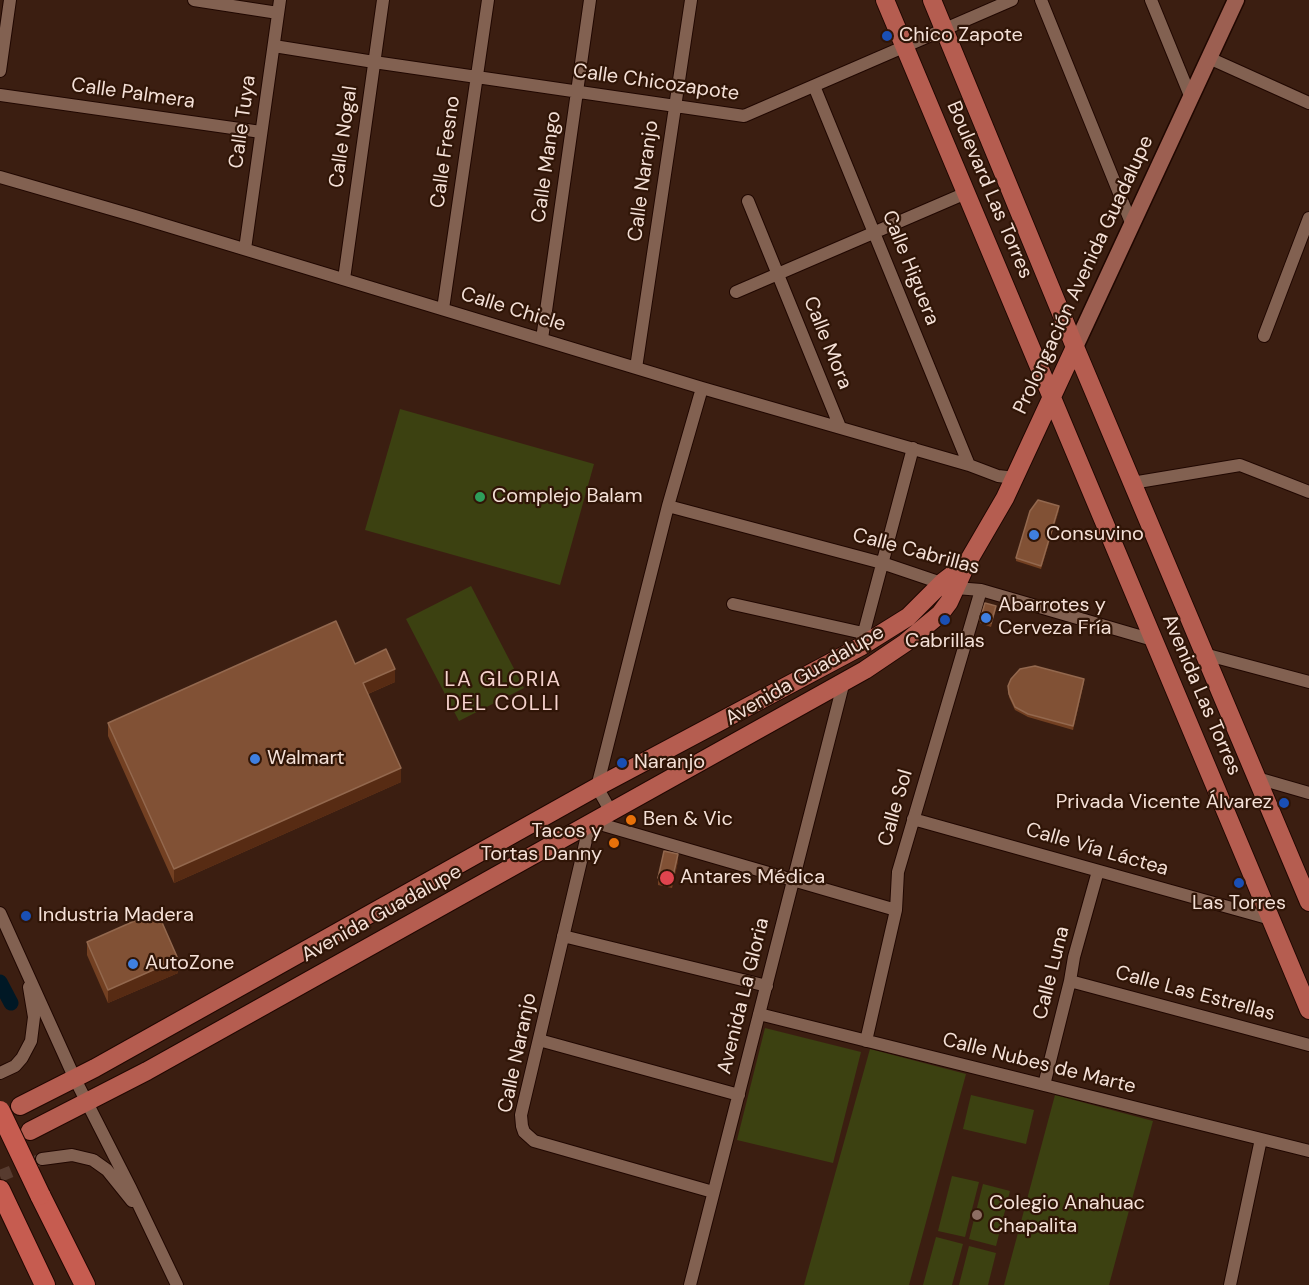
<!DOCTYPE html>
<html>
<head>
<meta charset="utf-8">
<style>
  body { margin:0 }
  canvas { display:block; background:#3b1e11 }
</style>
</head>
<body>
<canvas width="1309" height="1285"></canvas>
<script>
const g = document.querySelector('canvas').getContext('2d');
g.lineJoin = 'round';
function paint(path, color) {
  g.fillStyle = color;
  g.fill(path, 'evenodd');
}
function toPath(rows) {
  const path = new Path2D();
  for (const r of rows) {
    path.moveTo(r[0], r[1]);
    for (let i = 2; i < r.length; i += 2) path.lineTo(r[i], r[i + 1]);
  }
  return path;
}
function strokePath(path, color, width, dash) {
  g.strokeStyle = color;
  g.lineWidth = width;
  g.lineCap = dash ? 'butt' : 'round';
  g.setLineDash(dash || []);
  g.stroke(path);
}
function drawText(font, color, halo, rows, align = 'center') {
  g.font = font + ' "DM Sans",sans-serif';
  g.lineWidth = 4.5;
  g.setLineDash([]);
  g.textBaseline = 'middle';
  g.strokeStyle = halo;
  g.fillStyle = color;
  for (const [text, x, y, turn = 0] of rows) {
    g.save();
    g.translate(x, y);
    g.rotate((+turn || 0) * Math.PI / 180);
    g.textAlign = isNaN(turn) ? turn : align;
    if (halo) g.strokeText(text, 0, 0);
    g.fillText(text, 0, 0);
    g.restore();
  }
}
paint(toPath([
  [400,409,594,464,560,585,365,530],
  [471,586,524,688,459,721,406,619],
  [765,1028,861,1052,833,1163,737,1140],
  [870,1049,966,1074,909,1285,804,1285],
  [971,1095,1034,1110,1026,1144,963,1129],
  [1055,1095,1153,1121,1109,1285,1004,1285],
  [952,1176,979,1182,965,1237,938,1231],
  [983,1184,1010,1191,996,1246,969,1239],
  [936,1237,963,1244,952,1285,923,1285],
  [969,1246,996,1253,988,1285,959,1285]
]), '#3c4111');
strokePath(toPath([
  [0,982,11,1003]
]), '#001825', 15);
strokePath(toPath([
  [0,1176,42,1159]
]), '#573b2f', 12, [12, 6]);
const minor = toPath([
  [194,0,278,13],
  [1041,0,1132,225],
  [1151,0,1191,98],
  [274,46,374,62,744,116,1012,0],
  [1209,58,1309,103],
  [0,71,10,0],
  [814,86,969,465],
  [0,95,261,132],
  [0,177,135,216,702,388,969,465,998,476,1015,478],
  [748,201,840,427],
  [245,249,280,0],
  [344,279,383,0],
  [736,292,966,193],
  [443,309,488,0],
  [1264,336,1309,218],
  [542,339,590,0],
  [636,368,691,0],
  [1132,483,1240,465,1309,492],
  [668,506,882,563,956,588,981,590,1153,640],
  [733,604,863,633],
  [860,647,913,448],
  [1204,654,1309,682],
  [1257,778,1309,793],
  [611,812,597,787,668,506,702,388],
  [913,819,1271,919],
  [593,822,896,910],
  [590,823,521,1115,522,1126,524,1132,534,1141,713,1192],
  [0,913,75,1079,131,1189,177,1285],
  [563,936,767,986],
  [1070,981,1309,1045],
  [759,1014,1309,1151],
  [539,1040,739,1095],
  [866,1041,896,910,898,872,981,590],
  [0,1073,15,1066,22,1058,31,1041,34,1017,29,987],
  [1044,1085,1070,981,1074,957,1098,871],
  [42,1159,72,1155,93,1160,107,1170,132,1201],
  [690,1285,844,681],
  [1230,1285,1261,1139]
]);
const secondary = toPath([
  [1075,347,1236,0]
]);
const primary = toPath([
  [885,0,1309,1010],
  [932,0,1075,347,1309,902],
  [20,1106,95,1068,597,787,860,647,908,617,943,582,964,566],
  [30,1131,147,1071,571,834,865,670,905,643,940,614,949,602,966,565,1005,498,1075,347]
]);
const trunk = toPath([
  [0,1190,45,1285],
  [40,1195,85,1285]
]);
strokePath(minor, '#200700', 14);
strokePath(secondary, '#200700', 19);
strokePath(primary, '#200700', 20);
strokePath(trunk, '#200700', 22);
strokePath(minor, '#826151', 12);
strokePath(secondary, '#9c5f51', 16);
strokePath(primary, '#b55d50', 18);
strokePath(trunk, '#c65c50', 20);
const trunkBridge = toPath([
  [0,1111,40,1195]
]);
strokePath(trunkBridge, '#200700', 22, []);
strokePath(trunkBridge, '#c65c50', 20);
paint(toPath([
  [1059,510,1041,569,1016,561,1016,558],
  [996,609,991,627,980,623,980,620],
  [355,664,395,682,368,694,401,782,174,883,108,736,108,723],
  [1084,682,1073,730,1028,717,1015,710,1009,697,1008,686],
  [678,861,672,888,658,885,658,878],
  [87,942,178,973,108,1003,87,955]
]), '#734022');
paint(toPath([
  [1059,506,1059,510,1041,569,1041,566],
  [395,669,395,682,363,696,363,683],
  [1084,679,1084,682,1073,730,1073,726],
  [401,768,401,782,174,883,174,869],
  [678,854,678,861,672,888,672,881],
  [178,959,178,973,108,1003,108,990]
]), '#572b13');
const building = toPath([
  [1038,500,1059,506,1041,566,1016,558,1030,511,1038,500],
  [985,603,996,606,991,623,980,620,985,603],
  [336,621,355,664,386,649,395,669,363,683,401,768,174,869,108,723,336,621],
  [1035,666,1084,679,1073,726,1028,714,1015,707,1009,694,1008,686,1011,679,1020,669,1035,666],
  [664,851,678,854,672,881,658,878,664,851],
  [157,911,178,959,108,990,87,942,157,911]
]);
paint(building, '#815135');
strokePath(building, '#93684e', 1.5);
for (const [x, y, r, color] of [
  [887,36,6,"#1a4fb4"],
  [480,497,6,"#2e9e5b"],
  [1034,535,6,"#3f7fe0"],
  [986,618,6,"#3f7fe0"],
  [945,620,6,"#1a4fb4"],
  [255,759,6,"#3f7fe0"],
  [622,763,6,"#1a4fb4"],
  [1284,803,6,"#1a4fb4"],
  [631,820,6,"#e8710a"],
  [614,843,6,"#e8710a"],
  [667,878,8,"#e0444e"],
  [1239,883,6,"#1a4fb4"],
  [26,916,6,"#1a4fb4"],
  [133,964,6,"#3f7fe0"],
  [977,1215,6,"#8d6e63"]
]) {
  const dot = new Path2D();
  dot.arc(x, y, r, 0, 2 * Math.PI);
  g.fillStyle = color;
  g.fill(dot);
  strokePath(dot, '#301507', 2);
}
drawText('20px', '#f4e0d7', '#301507', [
  ["Chico Zapote",899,36],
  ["Complejo Balam",492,497],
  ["Consuvino",1046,535],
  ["Abarrotes y",998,606],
  ["Cerveza Fría",998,629],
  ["Cabrillas",945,642,"center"],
  ["Walmart",267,759],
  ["Naranjo",634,763],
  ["Privada Vicente Álvarez",1272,803,"right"],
  ["Ben & Vic",643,820],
  ["Tacos y",602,832,"right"],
  ["Tortas Danny",602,855,"right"],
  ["Antares Médica",680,878],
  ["Las Torres",1239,904,"center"],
  ["Industria Madera",38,916],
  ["AutoZone",145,964],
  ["Colegio Anahuac",989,1204],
  ["Chapalita",989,1227]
], 'left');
drawText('20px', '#f4e0d7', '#301507', [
  ["Calle Chicozapote",656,83,8],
  ["Calle Palmera",133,94,8],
  ["Calle Tuya",243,122,-82],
  ["Calle Nogal",344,137,-82],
  ["Calle Fresno",446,152,-82],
  ["Calle Mango",547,167,-82],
  ["Calle Naranjo",644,181,-82],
  ["Boulevard Las Torres",989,190,67],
  ["Calle Higuera",910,268,68],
  ["Prolongación Avenida Guadalupe",1084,275,-65],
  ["Calle Chicle",513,310,17],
  ["Calle Mora",827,343,68],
  ["Calle Cabrillas",916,552,15],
  ["Avenida Guadalupe",805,676,-30],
  ["Avenida Las Torres",1201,695,67],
  ["Calle Sol",896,808,-74],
  ["Calle Vía Láctea",1097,850,16],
  ["Avenida Guadalupe",382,914,-29],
  ["Calle Luna",1052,973,-76],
  ["Calle Las Estrellas",1195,994,15],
  ["Avenida La Gloria",744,996,-76],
  ["Calle Naranjo",518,1053,-78],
  ["Calle Nubes de Marte",1039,1064,14]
]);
g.letterSpacing = '1.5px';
drawText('21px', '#f6d3ce', '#301507', [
  ["LA GLORIA",503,680],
  ["DEL COLLI",503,704]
]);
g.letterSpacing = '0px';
</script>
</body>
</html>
